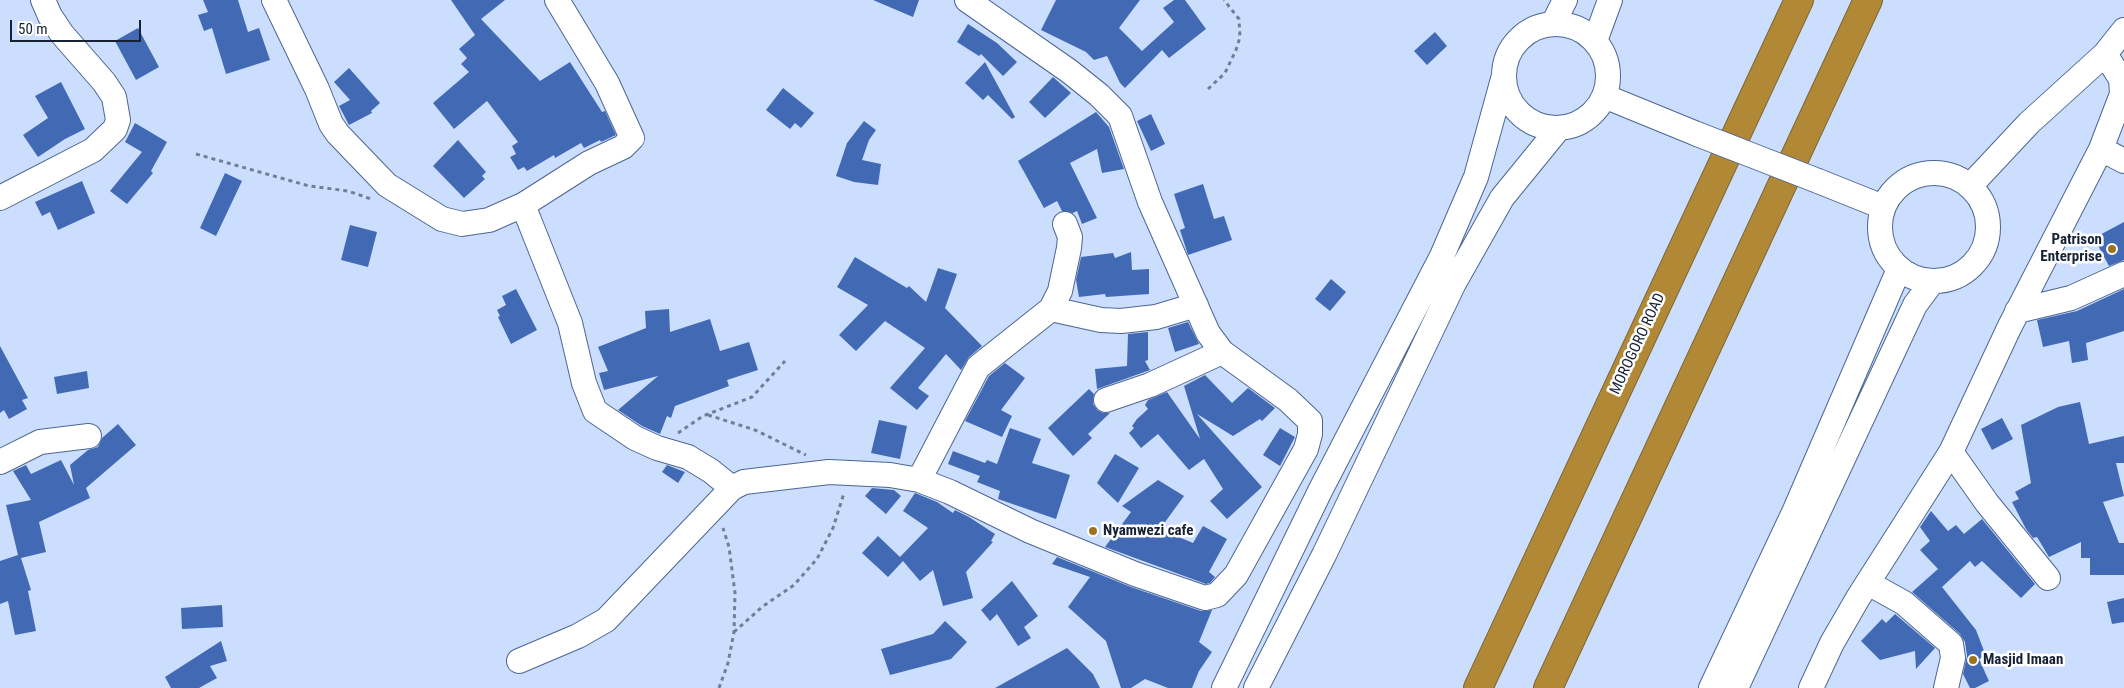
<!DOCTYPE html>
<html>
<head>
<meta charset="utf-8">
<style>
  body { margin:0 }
  #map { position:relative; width:2124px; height:688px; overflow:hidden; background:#ccdefd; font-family:"Roboto Condensed",sans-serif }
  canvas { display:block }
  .scale { position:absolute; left:10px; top:20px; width:131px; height:22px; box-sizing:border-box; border:2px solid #162134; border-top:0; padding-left:6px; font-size:15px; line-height:18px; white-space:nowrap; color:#162134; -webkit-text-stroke:4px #fefefe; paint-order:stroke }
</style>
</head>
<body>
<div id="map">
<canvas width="2124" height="688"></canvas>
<div class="scale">50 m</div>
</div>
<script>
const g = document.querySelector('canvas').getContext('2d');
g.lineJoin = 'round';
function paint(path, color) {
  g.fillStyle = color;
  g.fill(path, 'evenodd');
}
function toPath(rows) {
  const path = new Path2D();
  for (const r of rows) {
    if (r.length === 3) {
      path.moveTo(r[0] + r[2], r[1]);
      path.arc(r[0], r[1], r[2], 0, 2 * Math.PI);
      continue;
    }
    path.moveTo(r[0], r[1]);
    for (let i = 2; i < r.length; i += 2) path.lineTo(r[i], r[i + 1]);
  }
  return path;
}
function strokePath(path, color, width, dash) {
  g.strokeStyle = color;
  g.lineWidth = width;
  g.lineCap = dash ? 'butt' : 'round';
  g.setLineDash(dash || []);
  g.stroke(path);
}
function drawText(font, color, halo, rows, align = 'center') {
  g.font = font + ' "Roboto Condensed",sans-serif';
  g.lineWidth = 5;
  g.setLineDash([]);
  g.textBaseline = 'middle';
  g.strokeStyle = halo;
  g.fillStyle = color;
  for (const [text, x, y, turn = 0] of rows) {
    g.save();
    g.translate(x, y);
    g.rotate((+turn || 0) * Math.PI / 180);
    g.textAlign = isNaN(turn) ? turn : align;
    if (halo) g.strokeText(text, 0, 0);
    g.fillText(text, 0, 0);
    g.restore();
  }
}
paint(toPath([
  [203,0,238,0,248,32,259,28,270,60,226,74,212,28,204,31,198,15,208,12],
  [451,0,505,0,481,19,540,81,570,62,602,112,605,111,616,135,601,142,600,140,584,148,581,143,555,158,554,155,527,171,524,167,518,170,510,157,516,154,512,146,518,142,487,101,454,129,433,103,469,72,461,64,467,58,459,49,475,35],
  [873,0,919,0,913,17],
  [1056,0,1140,0,1119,28,1142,51,1174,22,1163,8,1174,0,1185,0,1206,29,1169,58,1162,50,1125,88,1120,83,1107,56,1094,60,1086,52,1041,30],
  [968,24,997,43,1017,62,1003,76,981,54,979,56,957,42],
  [138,28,159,67,136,80,115,41],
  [1435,32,1447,46,1427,65,1414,51],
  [985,62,1015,117,1012,119,988,95,983,100,965,83],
  [349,68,380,103,371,111,372,113,349,125,339,106,350,100,334,82],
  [1053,77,1071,93,1045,118,1029,102],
  [61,82,85,129,65,139,38,157,23,135,48,118,35,96],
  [783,88,814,113,801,128,795,123,790,129,766,110],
  [1096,112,1109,127,1124,169,1102,173,1097,149,1070,163,1097,218,1082,224,1077,211,1073,213,1062,211,1057,201,1044,208,1018,161],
  [1151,114,1165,144,1151,151,1137,121],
  [864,121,876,130,869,140,862,160,881,164,878,185,854,182,836,176,847,143],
  [135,123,167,142,151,171,153,173,127,204,110,191,142,152,125,142],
  [458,140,486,172,482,176,485,179,464,198,433,166],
  [225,173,242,181,216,236,200,228],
  [82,181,95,213,58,230,50,212,42,216,35,202],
  [1203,184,1214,219,1224,216,1232,240,1188,255,1180,230,1185,228,1174,194],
  [2124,222,2124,260,2109,266,2094,238],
  [350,225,377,232,368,267,341,260],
  [1131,252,1132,270,1149,269,1149,294,1106,297,1105,294,1079,297,1076,280,1081,257,1113,253,1115,258],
  [855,257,907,288,909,286,926,302,938,268,957,274,945,308,982,346,969,357,961,370,946,354,918,388,929,396,917,410,890,388,925,348,885,321,856,351,839,335,868,305,837,287],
  [1331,279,1346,292,1330,311,1315,299],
  [516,289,537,330,511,344,498,317,500,316,497,310,506,305,502,296],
  [2124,289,2124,331,2086,343,2088,360,2072,363,2069,341,2043,347,2037,320,2077,311],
  [669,309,670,332,710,319,720,351,749,342,758,370,727,380,729,386,675,406,671,418,667,416,660,434,642,426,618,410,658,376,604,390,599,373,608,371,598,347,646,328,645,311],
  [1188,322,1199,344,1175,352,1168,328],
  [1148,332,1148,360,1145,361,1150,370,1097,389,1095,369,1127,366,1128,334],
  [0,346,28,398,22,400,27,409,9,419,4,410,0,413],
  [1005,363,1025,378,1001,410,1012,416,1002,437,965,421,989,376],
  [87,371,89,388,57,394,54,377],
  [1205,375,1232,403,1248,388,1275,408,1262,421,1260,419,1233,436,1197,414,1262,487,1227,519,1210,501,1223,489,1204,459,1189,470,1158,434,1141,448,1129,433,1134,428,1132,426,1137,419,1148,409,1145,405,1148,400,1167,392,1200,439,1184,386],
  [1089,389,1094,394,1093,404,1097,410,1103,413,1110,413,1088,434,1092,438,1073,456,1048,428],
  [2080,402,2089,444,2124,436,2124,463,2116,463,2124,496,2103,502,2119,543,2124,543,2124,575,2090,575,2090,558,2081,558,2081,542,2049,557,2037,537,2033,538,2026,529,2012,502,2019,499,2015,492,2031,483,2021,425,2058,407],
  [2002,418,2013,439,1992,450,1981,429],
  [879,420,907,426,900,459,871,453],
  [118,424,136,445,86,488,90,498,39,522,46,552,21,558,31,590,28,591,36,631,15,635,8,601,0,604,0,561,18,555,6,505,31,500,13,471,26,465,31,474,61,460,74,485,70,465,88,450,98,447,102,438],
  [1010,428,1041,439,1032,463,1070,475,1056,519,998,499,1000,491,977,482,980,476,948,464,953,451,985,463,987,460,997,464],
  [1280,428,1295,437,1280,466,1263,455],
  [1115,454,1139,468,1118,503,1097,483],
  [667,465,685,472,678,483,662,472],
  [1158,480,1184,496,1160,529,1193,543,1203,526,1227,539,1209,572,1215,577,1210,583,1206,584,1105,547,1131,512,1122,506],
  [872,488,894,490,901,496,886,514,865,496],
  [915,493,937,502,953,513,955,510,969,517,995,534,991,541,993,542,966,572,973,598,943,606,933,570,920,581,903,561,888,577,862,553,878,536,900,557,928,528,903,511],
  [1931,511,1948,531,1956,525,1964,534,1982,519,2035,584,2021,598,1982,561,1975,567,1970,561,1942,587,1976,630,1986,656,1979,659,1989,681,1975,688,1970,688,1963,674,1967,656,1965,642,1960,634,1912,592,1938,569,1920,550,1930,541,1920,527],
  [1057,557,1131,587,1201,611,1212,610,1199,642,1212,652,1199,671,1192,688,1168,688,1145,679,1131,688,1121,688,1106,641,1068,607,1090,577,1052,564],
  [1012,581,1038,616,1024,627,1031,638,1018,646,997,614,990,621,981,610],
  [2124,598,2124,622,2112,624,2107,602],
  [222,605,223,627,182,629,181,608],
  [1895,614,1935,648,1916,669,1915,651,1880,660,1861,641,1882,619,1886,623],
  [945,621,967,642,951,659,890,675,881,649,933,634],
  [221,641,227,661,210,666,217,678,199,688,171,688,165,677],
  [1067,648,1093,674,1100,688,995,688]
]), '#426ab4');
const minor = toPath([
  [274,0,317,89,331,124,338,134,387,185,442,219,462,224,489,220,523,205,589,163,623,147,632,138,607,83,557,0],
  [1556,76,52],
  [1553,24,1565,0],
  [1595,41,1610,0],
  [1604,96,1697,134],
  [2101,149,2124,161],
  [1934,227,54],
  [1818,181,1883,207],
  [1970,186,2029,123,2105,54,2124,30],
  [0,198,93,150,115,129,118,120,114,97,104,82,62,34,50,16,43,0],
  [523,205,570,323,584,383,595,411,635,438,657,448,688,457,711,471,732,488,744,482,829,472,890,475,919,480,950,492,1030,531,1135,574,1205,598,1217,595,1236,575,1306,449,1310,434,1310,421,1288,400,1222,352,1208,333,1150,202,1120,116,1099,95,1069,71,967,0],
  [1051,309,1101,320,1121,321,1156,317,1196,305],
  [2017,311,2071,298,2124,274],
  [1106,400,1150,385,1222,352],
  [1951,452,1987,503,2048,578],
  [0,462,40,442,89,436],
  [919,480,978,367,1051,309,1060,291,1069,248,1070,237,1065,224],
  [1868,583,1904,603,1951,644,1953,658,1946,688],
  [519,661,578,636,606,620,732,488],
  [1224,688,1321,489,1442,256,1476,177,1503,79],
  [1256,688,1324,555,1454,283,1502,198,1559,128],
  [1711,688,1795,510,1899,269],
  [1736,688,1915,305,1932,282],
  [1811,688,1832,643,1858,598,1951,452,2009,328,2101,149,2122,94,2121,79,2105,54]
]);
const highway = toPath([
  [1478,688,1799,0],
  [1548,688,1868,0]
]);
strokePath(minor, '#4c6692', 26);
strokePath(highway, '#7b6435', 30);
strokePath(toPath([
  [1208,89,1225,73,1236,50,1240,37,1239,19,1224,0],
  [196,154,309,186,348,191,371,199],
  [708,415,755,430,806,455],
  [678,433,703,416,752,397,785,361],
  [734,632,762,607,794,585,817,559,833,528,844,493],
  [719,688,728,663,734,632,735,593,729,547,723,528]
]), '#707f98', 3, [4, 4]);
strokePath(minor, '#fff', 24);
strokePath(highway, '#b18835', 28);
const minorBridge = toPath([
  [1697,134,1818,181]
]);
strokePath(minorBridge, '#4c6692', 26, []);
strokePath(minorBridge, '#fff', 24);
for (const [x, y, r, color] of [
  [2112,249,5,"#9c7421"],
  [1093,531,5,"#9c7421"],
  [1973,660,5,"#9c7421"]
]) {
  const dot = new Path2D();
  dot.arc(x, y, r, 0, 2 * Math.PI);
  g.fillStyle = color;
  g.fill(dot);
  strokePath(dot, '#fefefe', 2);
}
drawText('bold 15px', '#162134', '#fefefe', [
  ["Patrison",2102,240,"right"],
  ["Enterprise",2102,257,"right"],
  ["Nyamwezi cafe",1103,531],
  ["Masjid Imaan",1983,660]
], 'left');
drawText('15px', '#162134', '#fefefe', [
  ["MOROGORO ROAD",1638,344,-65]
]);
</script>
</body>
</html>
